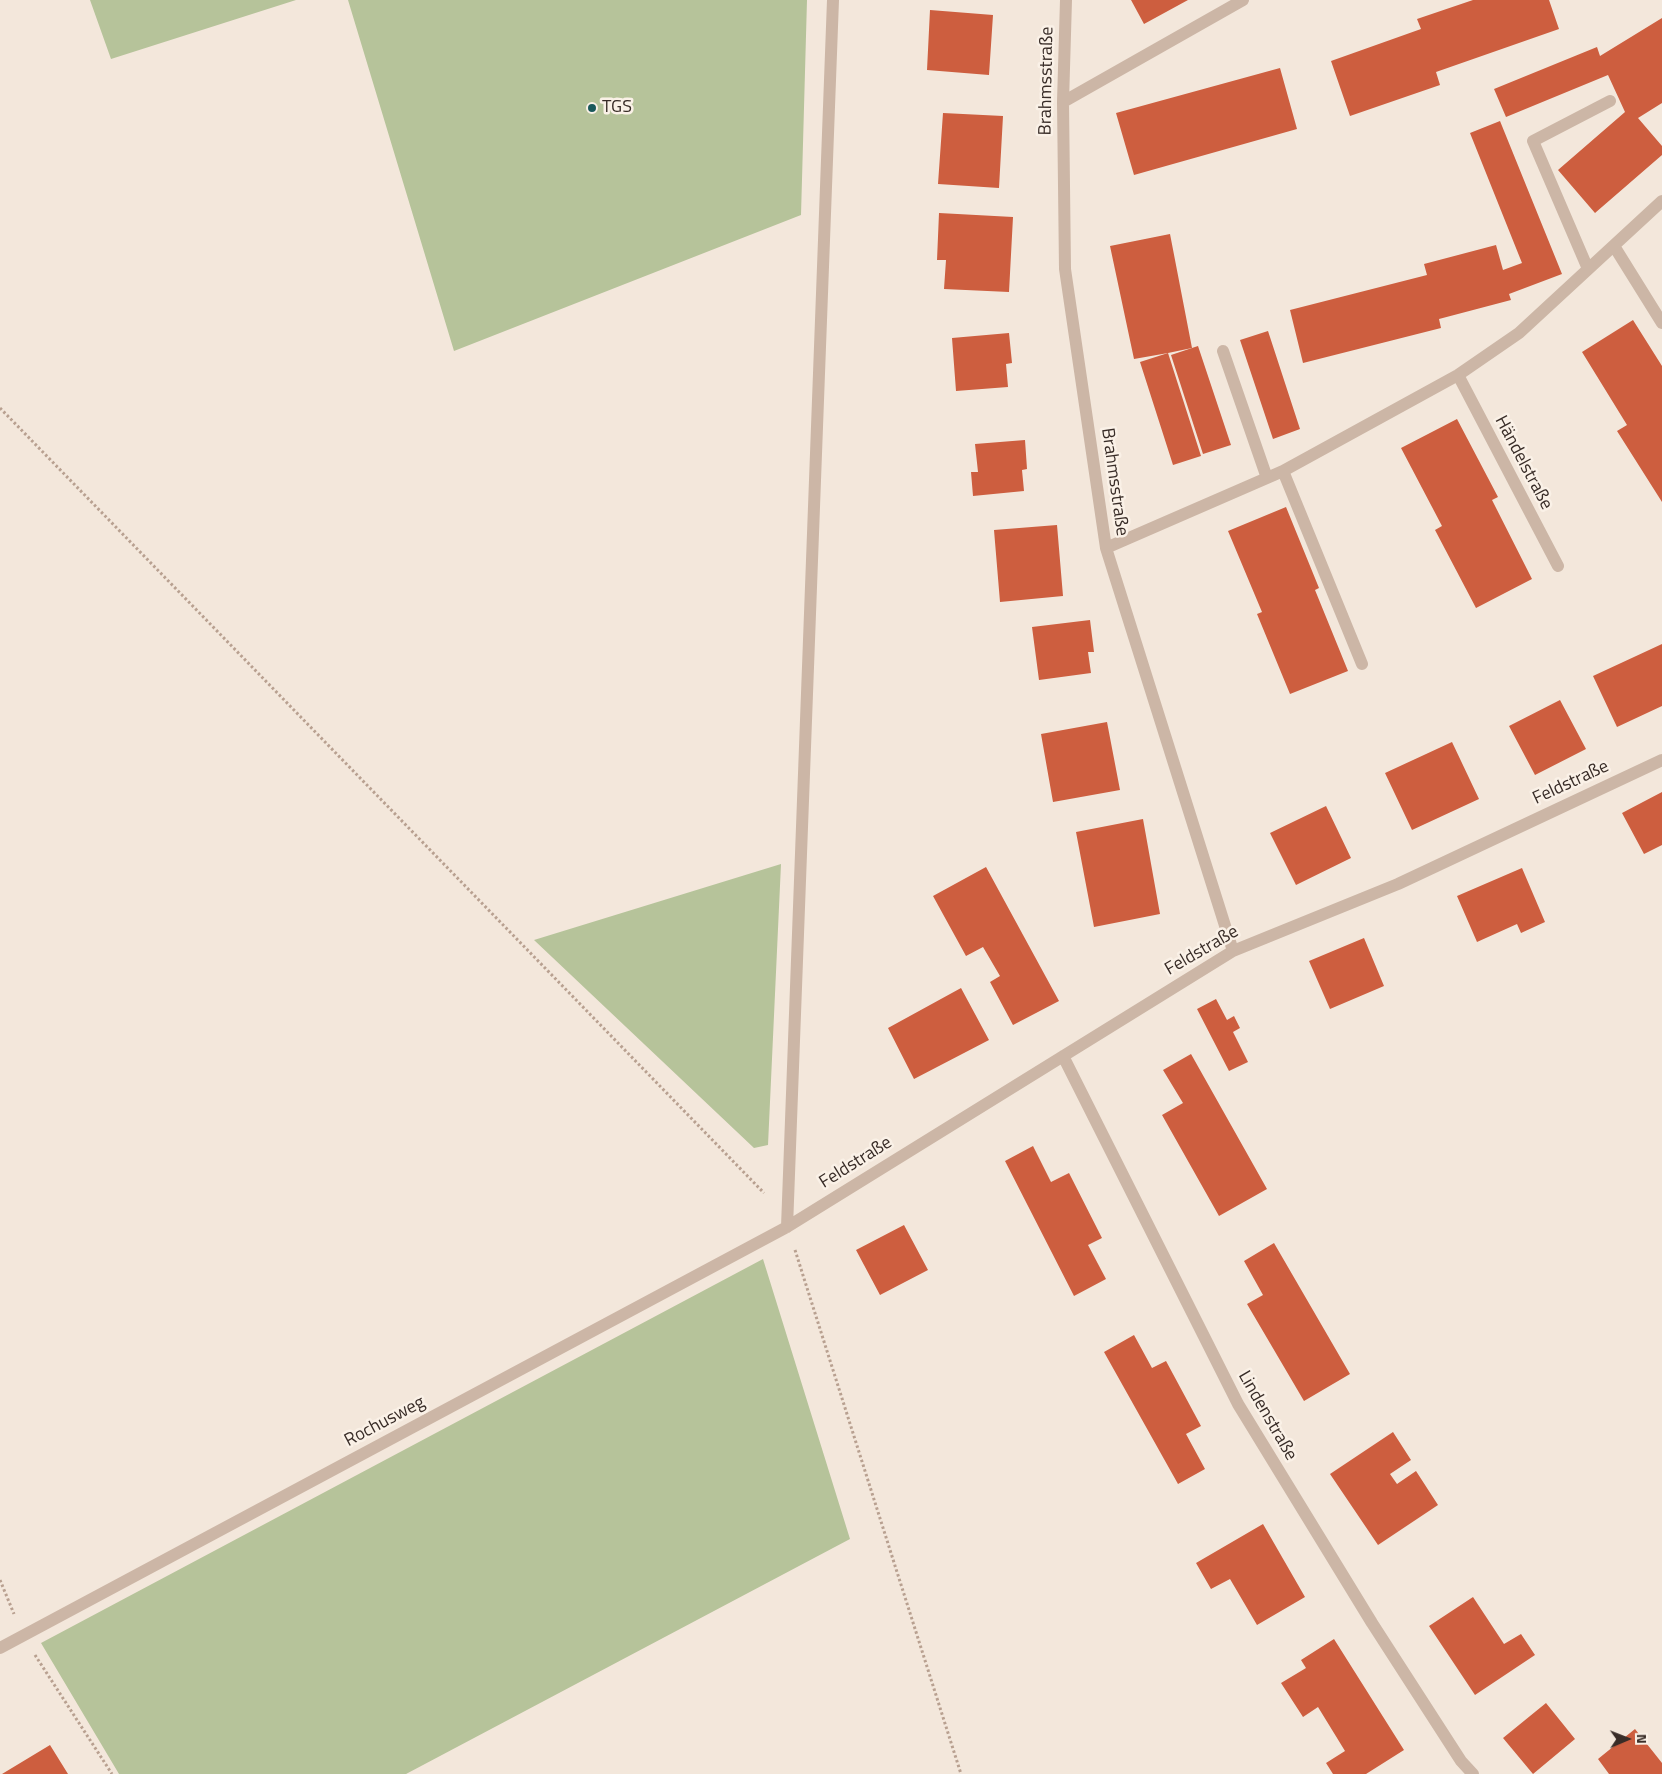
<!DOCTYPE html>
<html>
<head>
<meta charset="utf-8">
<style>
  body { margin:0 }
  #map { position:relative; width:1662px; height:1774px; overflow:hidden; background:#f3e7db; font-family:"Titillium Web",sans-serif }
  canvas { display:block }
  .north { position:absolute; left:1602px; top:1714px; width:50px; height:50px; -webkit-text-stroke:4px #faf1e7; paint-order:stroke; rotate:89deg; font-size:14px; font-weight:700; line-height:20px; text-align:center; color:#382c27 }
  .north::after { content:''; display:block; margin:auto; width:18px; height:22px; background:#382c27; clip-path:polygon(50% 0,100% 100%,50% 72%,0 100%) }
</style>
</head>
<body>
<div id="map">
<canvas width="1662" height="1774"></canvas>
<div class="north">N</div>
</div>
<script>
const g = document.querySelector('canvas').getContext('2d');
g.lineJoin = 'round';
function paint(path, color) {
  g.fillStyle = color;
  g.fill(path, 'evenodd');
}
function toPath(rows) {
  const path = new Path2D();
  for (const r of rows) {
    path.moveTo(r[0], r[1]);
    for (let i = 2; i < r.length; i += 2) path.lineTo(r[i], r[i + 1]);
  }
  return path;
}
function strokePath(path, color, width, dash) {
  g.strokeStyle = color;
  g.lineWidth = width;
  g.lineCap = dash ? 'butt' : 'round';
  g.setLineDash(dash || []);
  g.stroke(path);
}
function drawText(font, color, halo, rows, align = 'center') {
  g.font = font + ' "Titillium Web",sans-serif';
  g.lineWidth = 5;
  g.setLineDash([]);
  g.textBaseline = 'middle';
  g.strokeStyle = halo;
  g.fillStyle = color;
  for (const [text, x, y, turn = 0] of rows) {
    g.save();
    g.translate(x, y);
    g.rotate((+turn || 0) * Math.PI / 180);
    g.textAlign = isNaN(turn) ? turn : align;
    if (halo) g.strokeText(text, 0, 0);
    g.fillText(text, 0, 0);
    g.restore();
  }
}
paint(toPath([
  [90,0,296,0,111,59],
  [348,0,807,0,801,215,454,351],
  [781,864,768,1145,754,1148,534,940],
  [763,1259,850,1539,406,1774,119,1774,41,1643]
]), '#b6c39a');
paint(toPath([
  [1131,0,1188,0,1144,24],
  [1473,0,1549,0,1559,29,1436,72,1440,85,1350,116,1331,61,1421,29,1417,19],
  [930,10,993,15,989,75,927,70],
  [1662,18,1662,103,1638,118,1662,146,1662,155,1595,213,1558,170,1625,112,1608,75,1506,117,1494,89,1597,47,1600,56],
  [1280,68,1297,129,1134,175,1116,113],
  [943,113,1003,116,999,188,938,184],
  [1500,121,1562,274,1509,294,1511,300,1439,319,1441,328,1303,363,1290,310,1427,275,1424,264,1496,245,1503,270,1522,263,1470,133],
  [939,213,1013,217,1009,292,944,289,946,260,937,260],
  [1170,234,1192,348,1198,346,1231,445,1203,454,1171,355,1192,348,1168,353,1201,456,1173,465,1140,362,1168,353,1134,359,1110,246],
  [1633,320,1662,366,1662,502,1617,431,1627,425,1582,352],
  [1268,331,1300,429,1273,439,1240,340],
  [1009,333,1012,363,1006,364,1008,387,956,391,952,338],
  [1457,419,1498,497,1492,500,1532,579,1476,608,1435,530,1442,526,1401,448],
  [1025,440,1027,469,1022,470,1024,491,973,496,971,472,978,472,975,444],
  [1286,507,1319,588,1315,590,1348,671,1290,694,1257,614,1262,612,1228,531],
  [1057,525,1063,596,1000,602,994,530],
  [1090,620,1094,652,1088,652,1091,673,1039,680,1032,627],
  [1662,644,1662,706,1617,727,1593,676],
  [1560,700,1586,749,1535,775,1509,726],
  [1107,722,1120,790,1053,802,1041,734],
  [1452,742,1479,799,1412,830,1385,773],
  [1662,792,1662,845,1644,854,1622,813],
  [1326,806,1351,858,1296,885,1270,833],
  [1143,819,1160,914,1094,927,1076,832],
  [986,867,1059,1001,1013,1025,990,982,1000,976,983,947,966,956,933,896],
  [1522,868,1545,922,1521,933,1517,924,1477,942,1457,896],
  [1364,938,1384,986,1330,1009,1309,961],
  [961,988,989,1040,914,1079,888,1028],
  [1216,999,1227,1020,1234,1016,1240,1028,1233,1032,1248,1062,1229,1071,1197,1009],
  [1191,1054,1267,1189,1219,1216,1162,1115,1183,1103,1163,1070],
  [1033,1146,1051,1182,1069,1173,1102,1238,1088,1245,1106,1279,1074,1296,1005,1161],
  [904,1225,928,1270,880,1295,856,1250],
  [1274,1243,1350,1374,1304,1401,1247,1304,1263,1295,1244,1261],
  [1134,1335,1152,1368,1166,1361,1201,1426,1186,1434,1205,1469,1178,1484,1104,1352],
  [1393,1432,1411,1460,1390,1474,1397,1484,1416,1471,1438,1505,1378,1545,1330,1474],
  [1263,1524,1305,1597,1257,1625,1230,1579,1211,1589,1196,1563],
  [1473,1597,1504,1644,1521,1634,1535,1655,1475,1695,1429,1626],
  [1334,1639,1404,1750,1366,1774,1333,1774,1326,1763,1345,1751,1318,1707,1303,1717,1281,1683,1306,1668,1301,1660],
  [1546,1703,1575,1739,1533,1774,1503,1738],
  [1635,1729,1662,1763,1662,1774,1609,1774,1598,1759],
  [50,1745,68,1774,2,1774]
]), '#cd5e3f');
strokePath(toPath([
  [0,408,764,1193],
  [795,1250,961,1774],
  [0,1580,14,1614],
  [35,1655,112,1774]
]), '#b8a090', 3, [2.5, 2.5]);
strokePath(toPath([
  [1066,0,1063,102,1065,269,1106,548,1233,951],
  [1063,102,1243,0],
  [1614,246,1662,323],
  [1588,269,1533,141,1610,101],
  [1223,351,1267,478],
  [1458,375,1558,566],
  [1283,471,1362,664],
  [1106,548,1283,471,1458,375,1519,333,1662,201],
  [1063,1056,1238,1404,1372,1623,1461,1761,1473,1774],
  [787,1227,833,0],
  [0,1648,787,1227,1233,951,1398,884,1662,760]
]), '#ccb6a6', 12);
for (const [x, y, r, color] of [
  [592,108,5,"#1a595b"]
]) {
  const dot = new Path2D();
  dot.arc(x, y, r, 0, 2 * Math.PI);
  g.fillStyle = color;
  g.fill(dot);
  strokePath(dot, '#faf1e7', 2);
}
drawText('18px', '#382c27', '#faf1e7', [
  ["Brahmsstraße",1047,81,-89],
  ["Händelstraße",1523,463,62],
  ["Brahmsstraße",1114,482,82],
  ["Feldstraße",1571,783,-25],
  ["Feldstraße",1202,951,-30],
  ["Feldstraße",856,1163,-32],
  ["Lindenstraße",1267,1416,60],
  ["Rochusweg",385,1422,-28]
]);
drawText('18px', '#382c27', '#faf1e7', [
  ["TGS",602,108]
], 'left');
</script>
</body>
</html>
